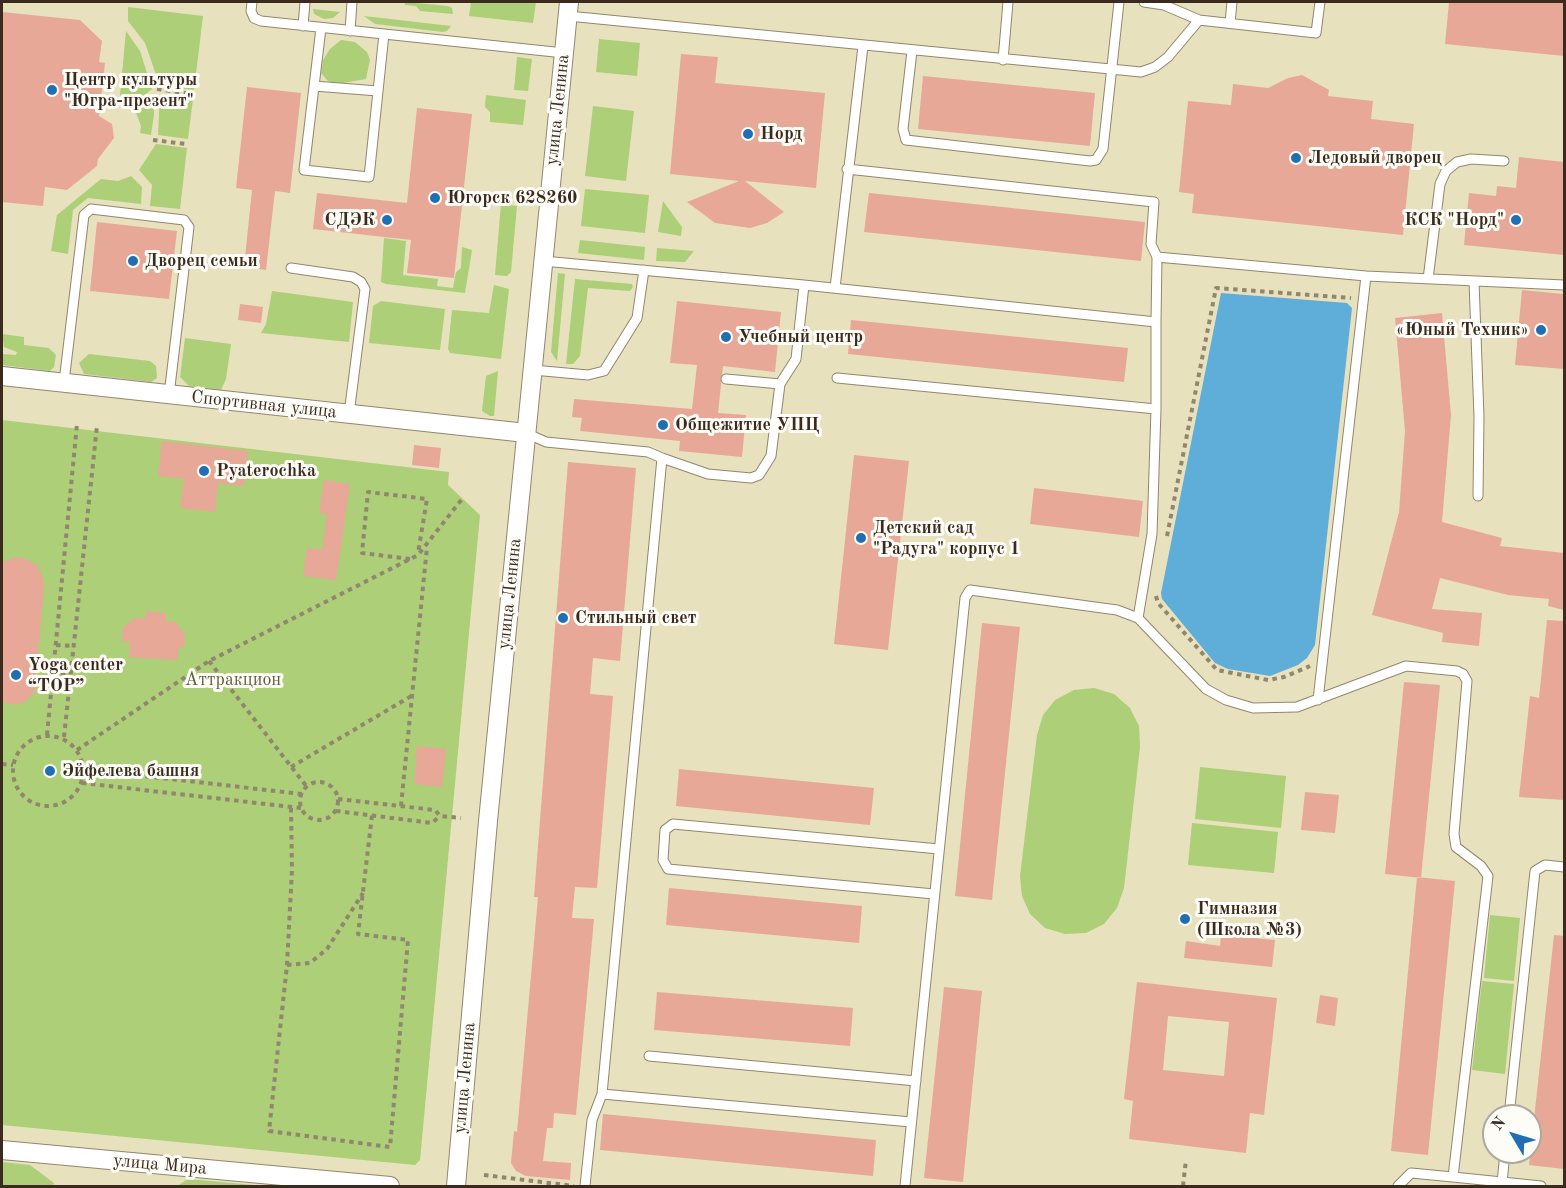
<!DOCTYPE html>
<html>
<head>
<meta charset="utf-8">
<style>
  body { margin:0 }
  #map { position:relative; width:1566px; height:1188px; overflow:hidden; background:#e8e1be; font-family:"Old Standard TT",serif }
  canvas { display:block }
  .frame { position:absolute; inset:0; border:3px solid #3b2a1e; pointer-events:none }
  .north { position:absolute; left:1482px; top:1104px; width:60px; height:60px; box-sizing:border-box; background:#fdfcf7; border:2px solid #afa8a0; border-radius:50%; rotate:308deg; font-size:16px; font-weight:700; line-height:24px; text-align:center; color:#3b2a1e }
  .north::after { content:''; display:block; margin:auto; width:21px; height:27px; background:#1f6fb2; clip-path:polygon(50% 0,100% 100%,50% 72%,0 100%) }
</style>
</head>
<body>
<div id="map">
<canvas width="1566" height="1188"></canvas>
<div class="frame"></div>
<div class="north">N</div>
</div>
<script>
const g = document.querySelector('canvas').getContext('2d');
g.lineJoin = 'round';
function paint(path, color) {
  g.fillStyle = color;
  g.fill(path, 'evenodd');
}
function toPath(rows) {
  const path = new Path2D();
  for (const r of rows) {
    if (r.length === 3) {
      path.moveTo(r[0] + r[2], r[1]);
      path.arc(r[0], r[1], r[2], 0, 2 * Math.PI);
      continue;
    }
    path.moveTo(r[0], r[1]);
    for (let i = 2; i < r.length; i += 2) path.lineTo(r[i], r[i + 1]);
  }
  return path;
}
function strokePath(path, color, width, dash) {
  g.strokeStyle = color;
  g.lineWidth = width;
  g.lineCap = dash ? 'butt' : 'round';
  g.setLineDash(dash || []);
  g.stroke(path);
}
function drawText(font, color, halo, rows, align = 'center') {
  g.font = font + ' "Old Standard TT",serif';
  g.lineWidth = 6;
  g.setLineDash([]);
  g.textBaseline = 'middle';
  g.strokeStyle = halo;
  g.fillStyle = color;
  for (const [text, x, y, turn = 0] of rows) {
    g.save();
    g.translate(x, y);
    g.rotate((+turn || 0) * Math.PI / 180);
    g.textAlign = isNaN(turn) ? turn : align;
    if (halo) g.strokeText(text, 0, 0);
    g.fillText(text, 0, 0);
    g.restore();
  }
}
paint(toPath([
  [405,2,448,6,452,8,453,14,420,11,416,6,405,5],
  [471,2,536,2,533,23,469,16],
  [128,7,203,16,194,90,160,86,145,43,128,21],
  [313,9,340,12,333,18,324,19,314,14],
  [364,16,451,26,447,31,443,32,375,24],
  [126,31,140,51,152,89,131,106,120,95],
  [599,39,640,43,637,76,596,72],
  [341,40,355,42,367,52,370,60,366,79,337,84,328,81,321,73,323,60,330,49],
  [517,57,532,59,528,91,514,90],
  [160,95,193,99,188,139,158,135],
  [486,95,526,100,523,125,490,122,490,112,485,107],
  [153,99,154,114,151,135,140,133,141,126,136,113],
  [593,106,634,111,626,181,585,176],
  [156,144,187,148,180,209,150,206,152,185,139,170],
  [131,176,142,187,141,204,88,198,73,210,68,254,51,251,57,215,101,179,118,181],
  [585,189,649,195,645,233,581,226],
  [663,201,682,227,681,236,658,232],
  [501,204,517,206,511,272,507,276,495,275],
  [384,238,406,241,403,275,438,279,437,286,453,288,456,272,461,268,462,247,472,250,465,293,386,284,381,282],
  [580,240,645,247,644,260,578,253],
  [657,248,694,251,685,262,656,261],
  [558,273,565,274,557,361,551,352],
  [575,279,632,284,633,287,630,291,588,288,580,356,573,364,566,364],
  [494,285,509,289,501,359,450,353,448,349,452,310,489,313],
  [272,291,353,302,349,342,261,333,266,324],
  [381,301,445,309,440,350,369,343,373,306],
  [2,334,24,337,24,345,49,348,56,355,54,367,50,371,2,365,2,354,16,355,17,352,4,347],
  [185,338,231,344,226,379,221,390,189,386,180,377],
  [89,354,150,361,156,366,157,378,151,382,84,374,79,363],
  [498,371,494,416,490,416,482,411,486,376],
  [2,420,449,472,448,485,480,515,420,1160,415,1165,2,1125],
  [1094,688,1114,694,1130,708,1139,726,1140,747,1124,888,1117,908,1104,924,1086,933,1065,934,1045,928,1030,914,1022,896,1020,876,1037,735,1043,715,1055,700,1074,690],
  [1200,767,1286,776,1281,828,1195,819],
  [1192,823,1278,832,1274,873,1188,865],
  [1490,915,1520,918,1514,981,1484,978],
  [1482,981,1514,984,1505,1074,1472,1070],
  [2,1162,30,1165,54,1183,53,1186,2,1186],
  [188,1179,265,1186,177,1186]
]), '#accf78');
paint(toPath([
  [1221,293,1347,303,1352,308,1315,645,1307,658,1298,665,1270,676,1228,669,1215,663,1162,599,1161,593]
]), '#5fadd9');
paint(toPath([
  [1449,2,1564,2,1564,56,1445,44],
  [2,12,80,20,102,41,99,62,105,63,99,116,112,124,114,138,98,159,97,166,67,190,45,187,43,206,2,202],
  [681,54,718,57,715,83,825,93,816,188,745,181,784,212,767,223,750,228,715,223,687,202,739,181,670,174],
  [1302,75,1329,90,1328,96,1373,101,1371,119,1414,124,1403,235,1192,213,1194,194,1179,192,1188,101,1231,105,1233,84,1268,88,1288,78],
  [923,76,1095,93,1090,146,918,129],
  [247,87,301,93,290,193,275,191,266,270,244,267,252,190,236,188],
  [417,108,472,114,454,278,407,273,411,240,313,229,317,193,407,203],
  [1519,157,1564,162,1564,255,1464,245,1469,193,1496,196,1497,186,1516,188],
  [869,193,1145,222,1141,261,864,232],
  [97,222,177,231,169,299,90,291],
  [1522,290,1564,294,1564,369,1515,365],
  [677,301,781,312,775,372,723,366,718,413,746,415,742,457,679,451,680,441,580,431,582,418,572,417,574,399,692,409,697,365,670,363],
  [240,304,263,307,261,323,238,320],
  [1442,313,1451,415,1442,522,1502,538,1500,546,1564,553,1564,610,1548,606,1549,599,1508,595,1440,578,1432,609,1482,613,1479,646,1442,642,1443,633,1372,615,1399,512,1405,431,1395,318],
  [851,320,1128,348,1124,382,848,354],
  [162,441,248,451,244,486,218,483,215,512,180,508,184,479,158,476],
  [414,445,441,448,439,468,412,465],
  [854,455,909,461,888,650,834,644],
  [568,462,636,468,620,661,593,658,590,694,613,696,597,888,575,887,572,918,594,919,576,1115,554,1113,553,1128,547,1128,543,1161,571,1163,570,1180,526,1176,516,1171,511,1163,514,1131,517,1132,538,897,534,897],
  [324,480,350,484,336,580,303,576,307,548,322,550,327,514,319,513],
  [1034,488,1143,501,1139,537,1030,524],
  [15,557,24,558,37,565,43,578,44,586,35,691,26,701,16,705,2,702,2,563],
  [146,611,166,613,166,621,176,622,185,635,184,647,179,647,177,660,129,657,130,642,122,641,123,628,134,618,146,618],
  [1547,620,1564,621,1564,800,1519,797,1530,696,1539,698],
  [982,623,1020,627,992,900,955,896],
  [1404,682,1440,685,1421,878,1385,874],
  [417,746,446,749,442,787,414,784],
  [679,769,874,788,870,825,676,806],
  [1305,792,1339,795,1335,833,1301,830],
  [1417,877,1455,881,1428,1155,1391,1151],
  [669,888,862,906,859,943,666,925],
  [1221,935,1275,940,1272,967,1184,958,1186,941,1220,946],
  [1554,935,1564,936,1564,1169,1529,1165],
  [1137,982,1277,998,1264,1115,1250,1113,1246,1153,1129,1139,1133,1101,1124,1099],
  [1168,1016,1229,1022,1224,1076,1163,1070],
  [944,987,982,991,963,1182,924,1178],
  [657,992,853,1008,850,1046,654,1030],
  [1320,995,1338,998,1335,1026,1316,1023],
  [603,1114,876,1140,873,1176,600,1150]
]), '#e7a898');
const service = toPath([
  [252,2,251,11,254,18,261,21,564,53],
  [1144,2,1164,5,1199,20],
  [568,16,1141,72,1155,67,1168,57,1199,20,1316,33,1320,2],
  [1230,23,1232,2],
  [303,26,305,2],
  [321,28,304,170,369,177,384,34],
  [350,31,352,2],
  [912,51,903,129,906,140,1090,161,1096,160,1103,149,1119,2],
  [1003,60,1008,2],
  [314,86,378,91],
  [847,169,1154,202,1151,244,1157,257],
  [543,261,804,285,1156,322,1156,409,837,378],
  [291,268,353,277,361,282,365,289,349,414],
  [1428,279,1440,184,1446,171,1457,162,1471,159,1504,161],
  [1474,281,1479,417,1478,496],
  [835,288,863,46],
  [1156,322,1157,257,1366,276,1564,285],
  [533,370,588,375,604,371,637,318,644,270],
  [726,379,780,384],
  [64,382,84,215,91,209,184,220,189,227,169,395],
  [526,433,546,442,648,452,662,458,602,1094,911,1122],
  [662,458,708,474,751,478,759,475,771,456,780,384,796,359,804,285],
  [1138,618,1152,534,1156,409],
  [1318,700,1366,276],
  [934,894,668,869,663,860,665,830,673,824,939,849],
  [649,1056,916,1081],
  [1509,1116,1535,871,1545,865,1564,867],
  [1453,1177,1541,1186],
  [1502,1183,1505,1152],
  [585,1186,592,1120,602,1094],
  [905,1186,965,598,970,590,1117,610,1138,618,1206,689,1226,700,1253,708,1297,707,1406,666,1457,671,1463,674,1467,681,1454,834,1456,847,1481,866,1488,876,1453,1177,1411,1173,1398,1186]
]);
const minor = toPath([
  [2,376,526,433],
  [2,1150,390,1186],
  [456,1186,488,821,569,2]
]);
strokePath(service, '#92866e', 11);
strokePath(minor, '#92866e', 20);
strokePath(toPath([
  [157,89,192,94],
  [153,140,186,144],
  [1167,536,1216,288,1351,298],
  [410,559,362,553,368,492,427,499,418,553],
  [1156,596,1158,603,1217,670,1268,680,1284,677,1310,666],
  [56,645,72,646],
  [209,661,307,787],
  [52,672,69,674],
  [47,735,77,424],
  [48,771,35],
  [64,737,97,426],
  [77,750,209,661,418,555,462,499],
  [2,764,13,765],
  [291,767,413,695],
  [83,769,302,794],
  [319,801,19],
  [82,783,301,808],
  [338,799,435,810,440,816,461,818],
  [401,806,427,547],
  [291,808,292,870,287,965,269,1131,390,1147,408,940,358,934,372,815],
  [336,811,432,823,440,816],
  [287,965,310,963,327,949,363,893],
  [484,1175,574,1186],
  [1183,1186,1186,1160]
]), '#92866e', 4, [4.5, 4.5]);
strokePath(service, '#fff', 9);
strokePath(minor, '#fff', 18);
for (const [x, y, r, color] of [
  [52,90,6,"#1f6fb2"],
  [748,134,6,"#1f6fb2"],
  [1296,158,6,"#1f6fb2"],
  [435,198,6,"#1f6fb2"],
  [387,220,6,"#1f6fb2"],
  [1516,220,6,"#1f6fb2"],
  [133,261,6,"#1f6fb2"],
  [1541,330,6,"#1f6fb2"],
  [726,337,6,"#1f6fb2"],
  [663,425,6,"#1f6fb2"],
  [204,471,6,"#1f6fb2"],
  [861,538,6,"#1f6fb2"],
  [563,618,6,"#1f6fb2"],
  [16,675,6,"#1f6fb2"],
  [50,771,6,"#1f6fb2"],
  [1185,919,6,"#1f6fb2"]
]) {
  const dot = new Path2D();
  dot.arc(x, y, r, 0, 2 * Math.PI);
  g.fillStyle = color;
  g.fill(dot);
  strokePath(dot, '#fdfcf7', 2);
}
drawText('bold 18px', '#3b2a1e', '#fdfcf7', [
  ["Центр культуры",64,80],
  ["\"Югра-презент\"",64,101],
  ["Норд",760,134],
  ["Ледовый дворец",1308,158],
  ["Югорск 628260",447,198],
  ["СДЭК",375,220,"right"],
  ["КСК \"Норд\"",1504,220,"right"],
  ["Дворец семьи",145,261],
  ["«Юный Техник»",1529,330,"right"],
  ["Учебный центр",738,337],
  ["Общежитие УПЦ",675,425],
  ["Pyaterochka",216,471],
  ["Детский сад",873,528],
  ["\"Радуга\" корпус 1",873,549],
  ["Стильный свет",575,618],
  ["Yoga center",28,665],
  ["“TOP”",28,686],
  ["Эйфелева башня",62,771],
  ["Гимназия",1197,909],
  ["(Школа №3)",1197,930]
], 'left');
drawText('18px', '#3b2a1e', '#fdfcf7', [
  ["улица Ленина",558,110,-84],
  ["Спортивная улица",264,405,6],
  ["улица Ленина",510,594,-84],
  ["улица Ленина",465,1078,-85],
  ["улица Мира",160,1165,5]
]);
drawText('18px', '#5d5c39', '#fdfcf7', [
  ["Аттракцион",233,680]
]);
</script>
</body>
</html>
